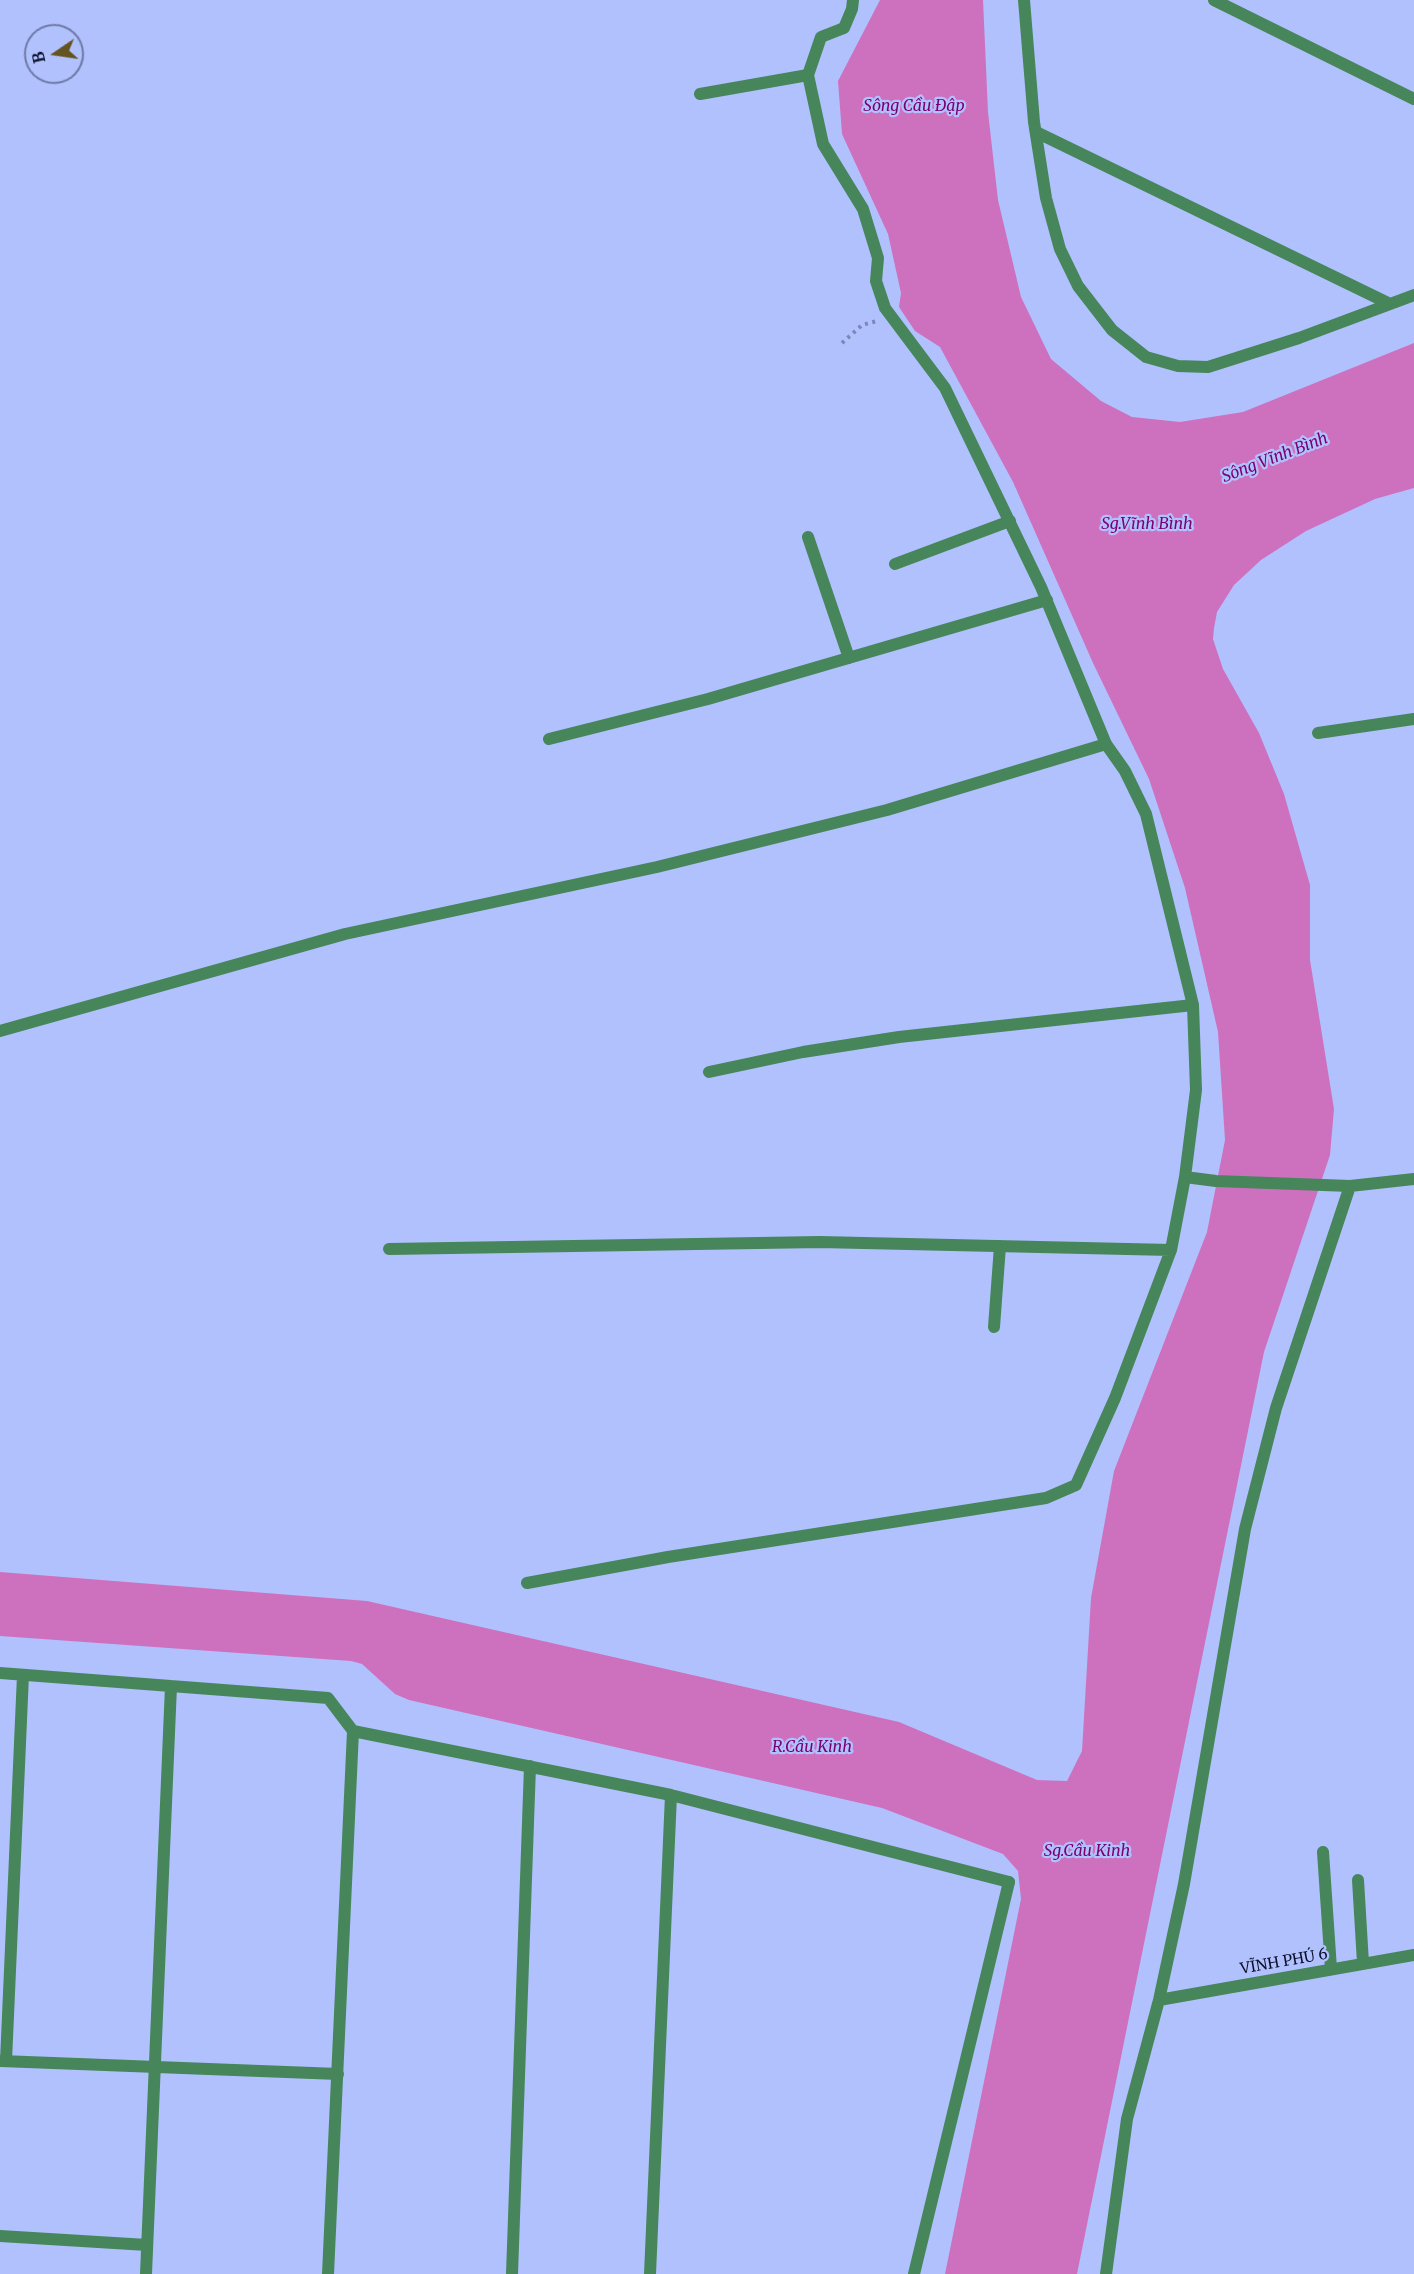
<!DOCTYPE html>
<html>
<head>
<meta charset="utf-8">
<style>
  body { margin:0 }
  #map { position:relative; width:1414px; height:2274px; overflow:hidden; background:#b1c1fd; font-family:Merriweather,serif }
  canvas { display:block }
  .north { position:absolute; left:24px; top:24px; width:60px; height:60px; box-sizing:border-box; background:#b1c1fd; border:2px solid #6e7aa8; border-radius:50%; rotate:257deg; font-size:16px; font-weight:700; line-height:24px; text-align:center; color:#0a0f29 }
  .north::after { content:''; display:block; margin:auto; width:21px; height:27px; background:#635421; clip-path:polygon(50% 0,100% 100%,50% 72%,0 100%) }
</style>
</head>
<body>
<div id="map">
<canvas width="1414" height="2274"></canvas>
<div class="north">B</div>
</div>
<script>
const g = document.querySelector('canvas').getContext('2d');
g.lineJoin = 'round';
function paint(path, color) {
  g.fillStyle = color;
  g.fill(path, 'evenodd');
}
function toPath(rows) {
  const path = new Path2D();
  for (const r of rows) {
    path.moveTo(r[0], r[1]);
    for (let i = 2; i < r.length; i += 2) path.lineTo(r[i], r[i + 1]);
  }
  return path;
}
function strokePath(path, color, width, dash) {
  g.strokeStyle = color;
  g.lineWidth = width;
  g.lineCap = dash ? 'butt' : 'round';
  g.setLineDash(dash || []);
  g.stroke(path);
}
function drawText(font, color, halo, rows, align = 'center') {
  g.font = font + ' Merriweather,serif';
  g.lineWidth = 4.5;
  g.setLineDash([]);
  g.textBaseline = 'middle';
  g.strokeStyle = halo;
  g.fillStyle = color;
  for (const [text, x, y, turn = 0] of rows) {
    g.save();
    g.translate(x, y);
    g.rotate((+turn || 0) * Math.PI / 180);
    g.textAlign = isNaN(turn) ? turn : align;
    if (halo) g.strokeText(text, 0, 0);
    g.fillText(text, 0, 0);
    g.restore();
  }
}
paint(toPath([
  [880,0,983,0,988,112,998,200,1021,297,1051,359,1101,401,1132,417,1180,422,1243,412,1414,343,1414,488,1375,499,1306,531,1261,560,1234,585,1217,612,1214,628,1213,639,1223,669,1259,733,1284,794,1310,885,1310,960,1334,1109,1330,1155,1264,1352,1077,2274,945,2274,1021,1899,1018,1871,1003,1854,882,1808,409,1700,395,1694,362,1664,351,1661,0,1636,0,1572,367,1601,899,1722,1037,1780,1067,1781,1082,1751,1091,1598,1114,1471,1207,1232,1225,1140,1218,1032,1185,888,1149,779,1093,663,1013,482,940,347,915,331,899,307,901,293,888,234,842,134,838,81]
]), '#cd71bf');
strokePath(toPath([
  [842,343,862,325,877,321]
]), '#7b88b9', 4, [3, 4.5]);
strokePath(toPath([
  [700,94,808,75],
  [895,564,1010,521],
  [1318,733,1414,719],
  [0,1031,345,934,657,867,887,810,1106,744],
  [1323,1852,1331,1969],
  [914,2274,1009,1882]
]), '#46865a', 12);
strokePath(toPath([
  [853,0,852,9,844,28,821,37,808,75,823,144,863,209,878,258,876,281,885,308,945,388,1041,587,1106,744,1125,771,1146,814,1193,1005,1196,1090,1185,1177,1216,1181,1350,1186,1414,1179],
  [1024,0,1034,122,1046,198,1060,249,1078,286,1112,330,1146,357,1178,366,1208,367,1299,338,1414,295],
  [1214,0,1414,99],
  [1036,132,1390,304],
  [808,537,849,658],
  [549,739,708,699,1047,600],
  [709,1072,803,1052,899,1037,1193,1005],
  [389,1249,820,1242,1171,1250],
  [994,1327,1000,1246],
  [527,1583,668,1557,1046,1498,1076,1485,1115,1398,1171,1250,1185,1177],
  [0,1673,328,1698,353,1731,671,1795,1009,1882],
  [1358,1880,1363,1963],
  [1159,2000,1414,1955],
  [1,2061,338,2074],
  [6,2061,23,1675],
  [0,2236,147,2245],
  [146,2274,171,1686],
  [328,2274,353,1731],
  [512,2274,530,1766],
  [650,2274,671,1795],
  [1106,2274,1127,2119,1159,2000,1184,1884,1245,1529,1276,1408,1350,1186]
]), '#46865a', 12);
drawText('15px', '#0a0f29', '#b1c1fd', [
  ["VĨNH PHÚ 6",1284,1962,-10]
]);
drawText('italic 16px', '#7a0070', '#b1c1fd', [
  ["Sông Cầu Đập",914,106],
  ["Sông Vĩnh Bình",1275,458,-21],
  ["Sg.Vĩnh Bình",1147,524],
  ["R.Cầu Kinh",812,1747],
  ["Sg.Cầu Kinh",1087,1851]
]);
</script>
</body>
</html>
